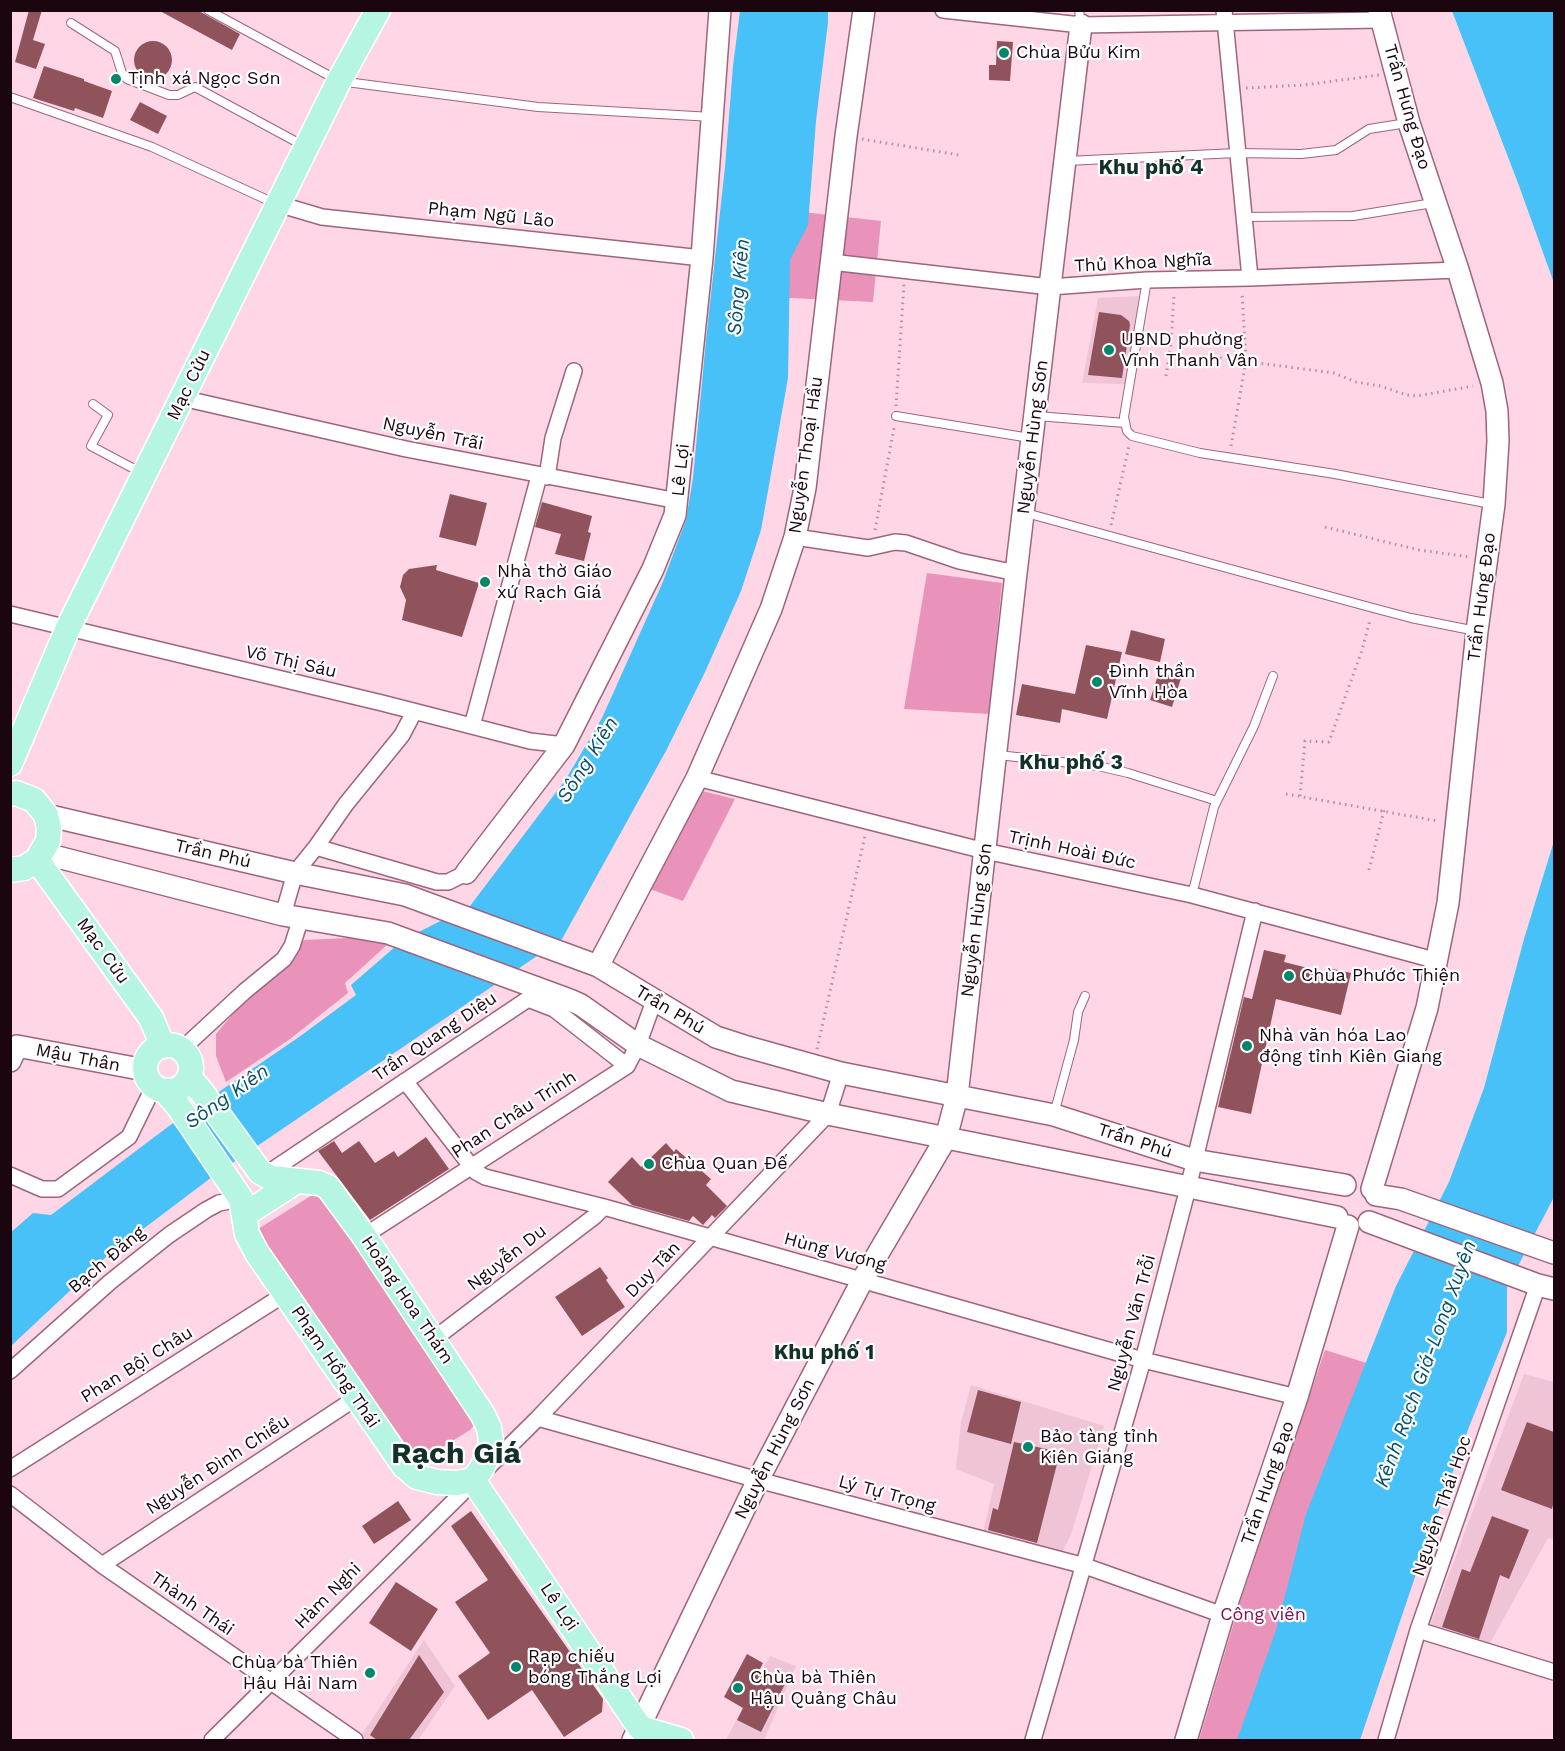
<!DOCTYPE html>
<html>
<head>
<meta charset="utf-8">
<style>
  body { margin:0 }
  #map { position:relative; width:1565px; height:1751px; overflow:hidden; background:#fed6e6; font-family:"Work Sans",sans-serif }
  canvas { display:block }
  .frame { position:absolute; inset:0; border:12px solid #1b0610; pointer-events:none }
</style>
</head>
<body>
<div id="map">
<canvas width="1565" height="1751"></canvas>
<div class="frame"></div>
</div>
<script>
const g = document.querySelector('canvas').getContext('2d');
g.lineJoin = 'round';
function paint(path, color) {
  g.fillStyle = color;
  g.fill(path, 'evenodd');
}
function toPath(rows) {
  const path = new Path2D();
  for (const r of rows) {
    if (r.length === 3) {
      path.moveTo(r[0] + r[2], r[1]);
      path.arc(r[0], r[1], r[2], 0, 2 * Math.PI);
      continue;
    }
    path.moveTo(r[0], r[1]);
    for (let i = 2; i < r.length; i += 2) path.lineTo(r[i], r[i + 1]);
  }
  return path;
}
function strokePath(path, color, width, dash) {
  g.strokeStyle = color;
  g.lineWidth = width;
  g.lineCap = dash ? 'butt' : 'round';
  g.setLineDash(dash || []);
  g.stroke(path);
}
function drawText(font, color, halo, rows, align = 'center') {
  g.font = font + ' "Work Sans",sans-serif';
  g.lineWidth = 4.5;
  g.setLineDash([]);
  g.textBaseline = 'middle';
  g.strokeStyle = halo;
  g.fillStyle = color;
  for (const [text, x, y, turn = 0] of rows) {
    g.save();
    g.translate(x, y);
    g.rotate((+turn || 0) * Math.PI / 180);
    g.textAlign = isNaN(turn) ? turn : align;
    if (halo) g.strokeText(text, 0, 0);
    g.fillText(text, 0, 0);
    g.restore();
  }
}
paint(toPath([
  [1139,296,1126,384,1082,383,1098,298],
  [1524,1374,1554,1382,1554,1540,1548,1538,1488,1647,1429,1628],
  [971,1385,1104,1426,1071,1535,1062,1552,983,1533,994,1484,956,1469,961,1422],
  [424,1640,455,1686,418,1740,367,1740,361,1736],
  [770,1656,796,1666,764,1740,726,1740]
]), '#efc4d6');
paint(toPath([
  [785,210,881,221,873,302,770,297],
  [927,573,1002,583,989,714,904,709],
  [698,790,735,799,683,901,650,889],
  [371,937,388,944,345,983,348,993,290,1039,226,1082,216,1056,216,1034,242,1003,278,973,304,940],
  [323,1191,477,1422,470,1430,422,1460,414,1459,257,1242,258,1229,317,1192],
  [1325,1350,1373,1365,1245,1740,1199,1740,1240,1602]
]), '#ea93ba');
paint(toPath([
  [740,11,828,11,828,22,816,121,808,225,790,260,788,378,761,530,741,591,705,672,667,749,562,939,216,1174,106,1257,11,1346,10,1233,33,1213,51,1215,169,1126,299,1037,356,995,351,985,403,940,470,906,566,779,602,718,662,584,686,520,693,478,706,340,725,167,733,66],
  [1452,11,1554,11,1554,283,1518,183],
  [1554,841,1554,1197,1507,1287,1507,1332,1469,1427,1416,1574,1360,1740,1237,1740,1276,1630,1306,1514,1396,1286,1449,1182,1484,1088,1524,939]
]), '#47c1f7');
paint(toPath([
  [29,10,42,10,33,40,45,44,36,69,15,62],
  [158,10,197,10,240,34,232,50],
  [997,41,1013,42,1010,81,989,80,989,65,996,65],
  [153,60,19],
  [44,66,84,79,84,81,112,91,103,118,75,108,74,111,33,98],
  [140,102,167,116,158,134,130,120],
  [1099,312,1121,315,1129,321,1130,325,1122,378,1088,375],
  [450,494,487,503,476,546,439,537],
  [542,502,592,516,588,532,591,533,584,561,555,554,561,534,535,527],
  [437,565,436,570,479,583,462,637,402,620,406,600,400,587,403,575,409,569],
  [1131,630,1165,639,1160,662,1125,654],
  [1086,645,1122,652,1107,719,1062,709,1060,723,1016,715,1022,684,1075,694],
  [1159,672,1181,678,1172,707,1150,700],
  [1264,950,1286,955,1284,962,1328,973,1329,968,1351,973,1341,1015,1276,999,1251,1114,1218,1107,1244,997,1252,999],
  [426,1137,449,1169,370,1220,318,1151,334,1141,342,1153,359,1141,375,1163,394,1151,398,1157],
  [666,1143,674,1152,676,1149,711,1179,706,1185,727,1206,715,1218,712,1215,703,1225,693,1216,689,1221,632,1205,608,1182,632,1157,641,1167],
  [600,1267,608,1278,606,1280,625,1307,582,1336,555,1297],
  [978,1390,1021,1402,1011,1444,967,1432],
  [1527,1422,1554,1432,1554,1501,1552,1509,1501,1490],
  [1014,1442,1060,1452,1037,1543,988,1530,993,1508,998,1510],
  [398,1501,411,1520,374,1544,362,1526],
  [471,1511,603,1699,602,1712,564,1737,532,1690,488,1720,458,1676,490,1653,455,1602,488,1580,451,1526],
  [1492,1516,1529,1530,1509,1579,1500,1575,1479,1639,1442,1627,1462,1569,1470,1572],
  [396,1582,438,1609,411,1651,369,1623],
  [747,1654,763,1663,759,1671,785,1684,761,1732,737,1720,743,1708,724,1697],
  [419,1655,444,1692,409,1740,377,1740,370,1735]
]), '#90535b');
const lane = toPath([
  [208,10,339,81,538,107,712,117],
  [1079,10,1081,24],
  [71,23,115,51,122,73,127,79,169,95,178,95,195,87,304,146],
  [10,97,152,147,274,203],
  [1066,161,1237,153,1301,154,1336,150,1369,129,1407,123],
  [1243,217,1353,216,1433,203],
  [1147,280,1124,417,1127,431,1132,436,1200,453,1335,474,1491,504],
  [93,404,108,415,91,446,140,472],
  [896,416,1030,438],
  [1037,416,1125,423],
  [1026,513,1373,608,1411,618,1476,631],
  [998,755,1098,766,1128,773,1217,801],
  [1192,895,1214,807,1254,726,1273,676],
  [1054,1114,1074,1040,1078,1012,1085,996]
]);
const street = toPath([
  [943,10,1081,25,1381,20],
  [1224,10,1250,278],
  [278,204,322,217,702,258],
  [831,262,1050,287,1147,280,1250,278,1458,270],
  [182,398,406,449,678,501],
  [547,477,553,438,574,371],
  [795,537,868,548,895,542,906,543,959,561,1016,573],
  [10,614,382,703,530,741,564,745],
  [472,726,539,476],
  [697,778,985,851,1192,895,1438,961],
  [316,847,437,882,448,882,466,873],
  [283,915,295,873,316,847,346,804,402,735,414,712],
  [181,1050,245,991,284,959,292,946,301,918],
  [405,1081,471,1166,476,1172,485,1177,604,1207,1143,1360,1297,1397],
  [10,1175,42,1189,58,1189,129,1137,154,1086],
  [265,1175,528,999,554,1009,627,1066],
  [364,1236,627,1066,638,1045,654,1001],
  [434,1339,595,1216,604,1207],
  [10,1371,110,1282,169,1235,206,1210,219,1203,241,1199],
  [538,1418,758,1480,1085,1566,1223,1615],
  [10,1469,285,1294],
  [10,1494,102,1565,355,1740],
  [102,1565,356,1398],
  [1418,1630,1554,1672],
  [212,1740,538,1418,828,1114,841,1073],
  [1033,1740,1143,1360,1188,1188,1255,911],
  [1386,1740,1418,1630,1538,1285]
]);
const secondary = toPath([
  [46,815,295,873,405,895,598,966,716,1037,744,1046,841,1073,1054,1115,1194,1160,1345,1185],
  [42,853,283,915,388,933,570,1000,581,1005,638,1045,731,1091,828,1114,1337,1217],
  [466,873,564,745,653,569,675,515,702,258,720,10],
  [598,966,697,778,771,609,795,537,805,488,846,136,864,10],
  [10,1061,17,1046,145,1070],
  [1372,1189,1427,1008,1448,903,1477,631,1494,504,1498,441,1497,411,1492,383,1458,270,1409,123,1379,10],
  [1376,1195,1401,1199,1554,1253],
  [1369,1222,1538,1285,1554,1289],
  [633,1740,758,1480,863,1279,946,1138,957,1096,1016,573,1081,25],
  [1186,1740,1223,1615,1297,1397,1348,1226]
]);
const primary = toPath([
  [10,764,68,628,339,81,378,10],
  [10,794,16,793,34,800,46,815,49,828,48,841,37,860,24,868,10,870],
  [37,860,151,1018,163,1046],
  [168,1068,23],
  [189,1077,201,1091,260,1172,271,1178,319,1183,328,1187,364,1236,483,1415,489,1428,491,1441,489,1451,482,1468,473,1480],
  [165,1091,178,1106,241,1199,247,1234,257,1253,404,1466,417,1477,437,1482,457,1483,473,1480],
  [244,1215,297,1181],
  [473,1480,640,1728,681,1740]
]);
strokePath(lane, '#9e647e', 10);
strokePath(street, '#9e647e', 18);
strokePath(secondary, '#9e647e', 24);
strokePath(primary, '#fff', 27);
strokePath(toPath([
  [1246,88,1304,85,1379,75],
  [862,139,959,155],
  [1220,358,1334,373,1356,382,1380,386,1407,395,1417,396,1473,386],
  [1166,376,1171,344,1174,294],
  [896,406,904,284],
  [1231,446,1246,361,1242,292],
  [1111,525,1129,446],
  [1325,527,1419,550,1470,557],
  [875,530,894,428],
  [1286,794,1438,821],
  [1300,796,1305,741,1329,742,1362,650,1370,620],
  [1369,870,1384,810],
  [817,1049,865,836]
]), '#b2909e', 3, [1.5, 4.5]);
strokePath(lane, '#fff', 8);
strokePath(street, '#fff', 15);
strokePath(secondary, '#fff', 21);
strokePath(primary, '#b5f5e1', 24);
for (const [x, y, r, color] of [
  [1004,53,6,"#00866a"],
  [116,79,6,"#00866a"],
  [1109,350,6,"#00866a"],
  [485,582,6,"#00866a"],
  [1097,682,6,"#00866a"],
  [1289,976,6,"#00866a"],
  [1247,1046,6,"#00866a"],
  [649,1164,6,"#00866a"],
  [1028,1447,6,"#00866a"],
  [516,1667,6,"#00866a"],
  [370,1673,6,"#00866a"],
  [738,1688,6,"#00866a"]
]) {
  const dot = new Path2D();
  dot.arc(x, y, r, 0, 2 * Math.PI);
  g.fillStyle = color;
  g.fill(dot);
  strokePath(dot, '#fff', 2);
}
drawText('18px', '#1b0610', '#fff', [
  ["Chùa Bửu Kim",1016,53],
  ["Tịnh xá Ngọc Sơn",128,79],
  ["UBND phường",1121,340],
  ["Vĩnh Thanh Vân",1121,361],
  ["Nhà thờ Giáo",497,572],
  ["xứ Rạch Giá",497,593],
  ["Đình thần",1109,672],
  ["Vĩnh Hòa",1109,693],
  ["Chùa Phước Thiện",1301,976],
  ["Nhà văn hóa Lao",1259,1036],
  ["động tỉnh Kiên Giang",1259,1057],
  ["Chùa Quan Đế",661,1164],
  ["Bảo tàng tỉnh",1040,1437],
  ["Kiên Giang",1040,1458],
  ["Rạp chiếu",528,1657],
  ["bóng Thắng Lợi",528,1678],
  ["Chùa bà Thiên",358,1663,"right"],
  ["Hậu Hải Nam",358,1684,"right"],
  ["Chùa bà Thiên",750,1678],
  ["Hậu Quảng Châu",750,1699]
], 'left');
drawText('18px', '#1b0610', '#fff', [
  ["Trần Hưng Đạo",1407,107,74],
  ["Phạm Ngũ Lão",491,215,6],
  ["Thủ Khoa Nghĩa",1143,263,-3],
  ["Mạc Cửu",189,385,-64],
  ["Nguyễn Trãi",433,434,12],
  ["Nguyễn Hùng Sơn",1033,437,-83],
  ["Nguyễn Thoại Hầu",806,455,-82],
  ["Lê Lợi",681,470,-84],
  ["Trần Hưng Đạo",1482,597,-83],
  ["Võ Thị Sáu",291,662,13],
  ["Trịnh Hoài Đức",1072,850,12],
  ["Trần Phú",213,854,13],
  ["Nguyễn Hùng Sơn",977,920,-83],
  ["Mạc Cửu",103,951,54],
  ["Trần Phú",670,1010,31],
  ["Trần Quang Diệu",435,1037,-34],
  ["Mậu Thân",78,1058,11],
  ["Phan Châu Trinh",514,1115,-33],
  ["Trần Phú",1135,1141,18],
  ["Hùng Vương",835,1252,15],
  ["Nguyễn Du",507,1258,-38],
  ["Bạch Đằng",107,1260,-40],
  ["Duy Tân",653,1270,-46],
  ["Hoàng Hoa Thám",407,1300,56],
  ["Nguyễn Văn Trỗi",1132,1323,-75],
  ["Phan Bội Châu",137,1365,-32],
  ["Phạm Hồng Thái",335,1367,56],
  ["Nguyễn Hùng Sơn",775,1449,-63],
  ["Nguyễn Đình Chiểu",218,1465,-33],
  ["Trần Hưng Đạo",1268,1483,-71],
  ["Lý Tự Trọng",887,1494,15],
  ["Nguyễn Thái Học",1442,1506,-71],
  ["Hàm Nghi",328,1596,-45],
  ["Thành Thái",192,1604,35],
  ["Lê Lợi",559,1607,56]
]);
drawText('18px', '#800f52', '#fff', [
  ["Công viên",1263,1615]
]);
drawText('italic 20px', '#084f6a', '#fff', [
  ["Sông Kiên",739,287,-85],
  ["Sông Kiên",588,760,-58],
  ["Sông Kiên",227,1097,-35],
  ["Kênh Rạch Giá-Long Xuyên",1426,1364,-70]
]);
drawText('bold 21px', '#133128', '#fff', [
  ["Khu phố 4",1151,168],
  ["Khu phố 3",1071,763],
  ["Khu phố 1",824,1353]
]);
drawText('bold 30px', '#133128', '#fff', [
  ["Rạch Giá",456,1454]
]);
</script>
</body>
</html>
